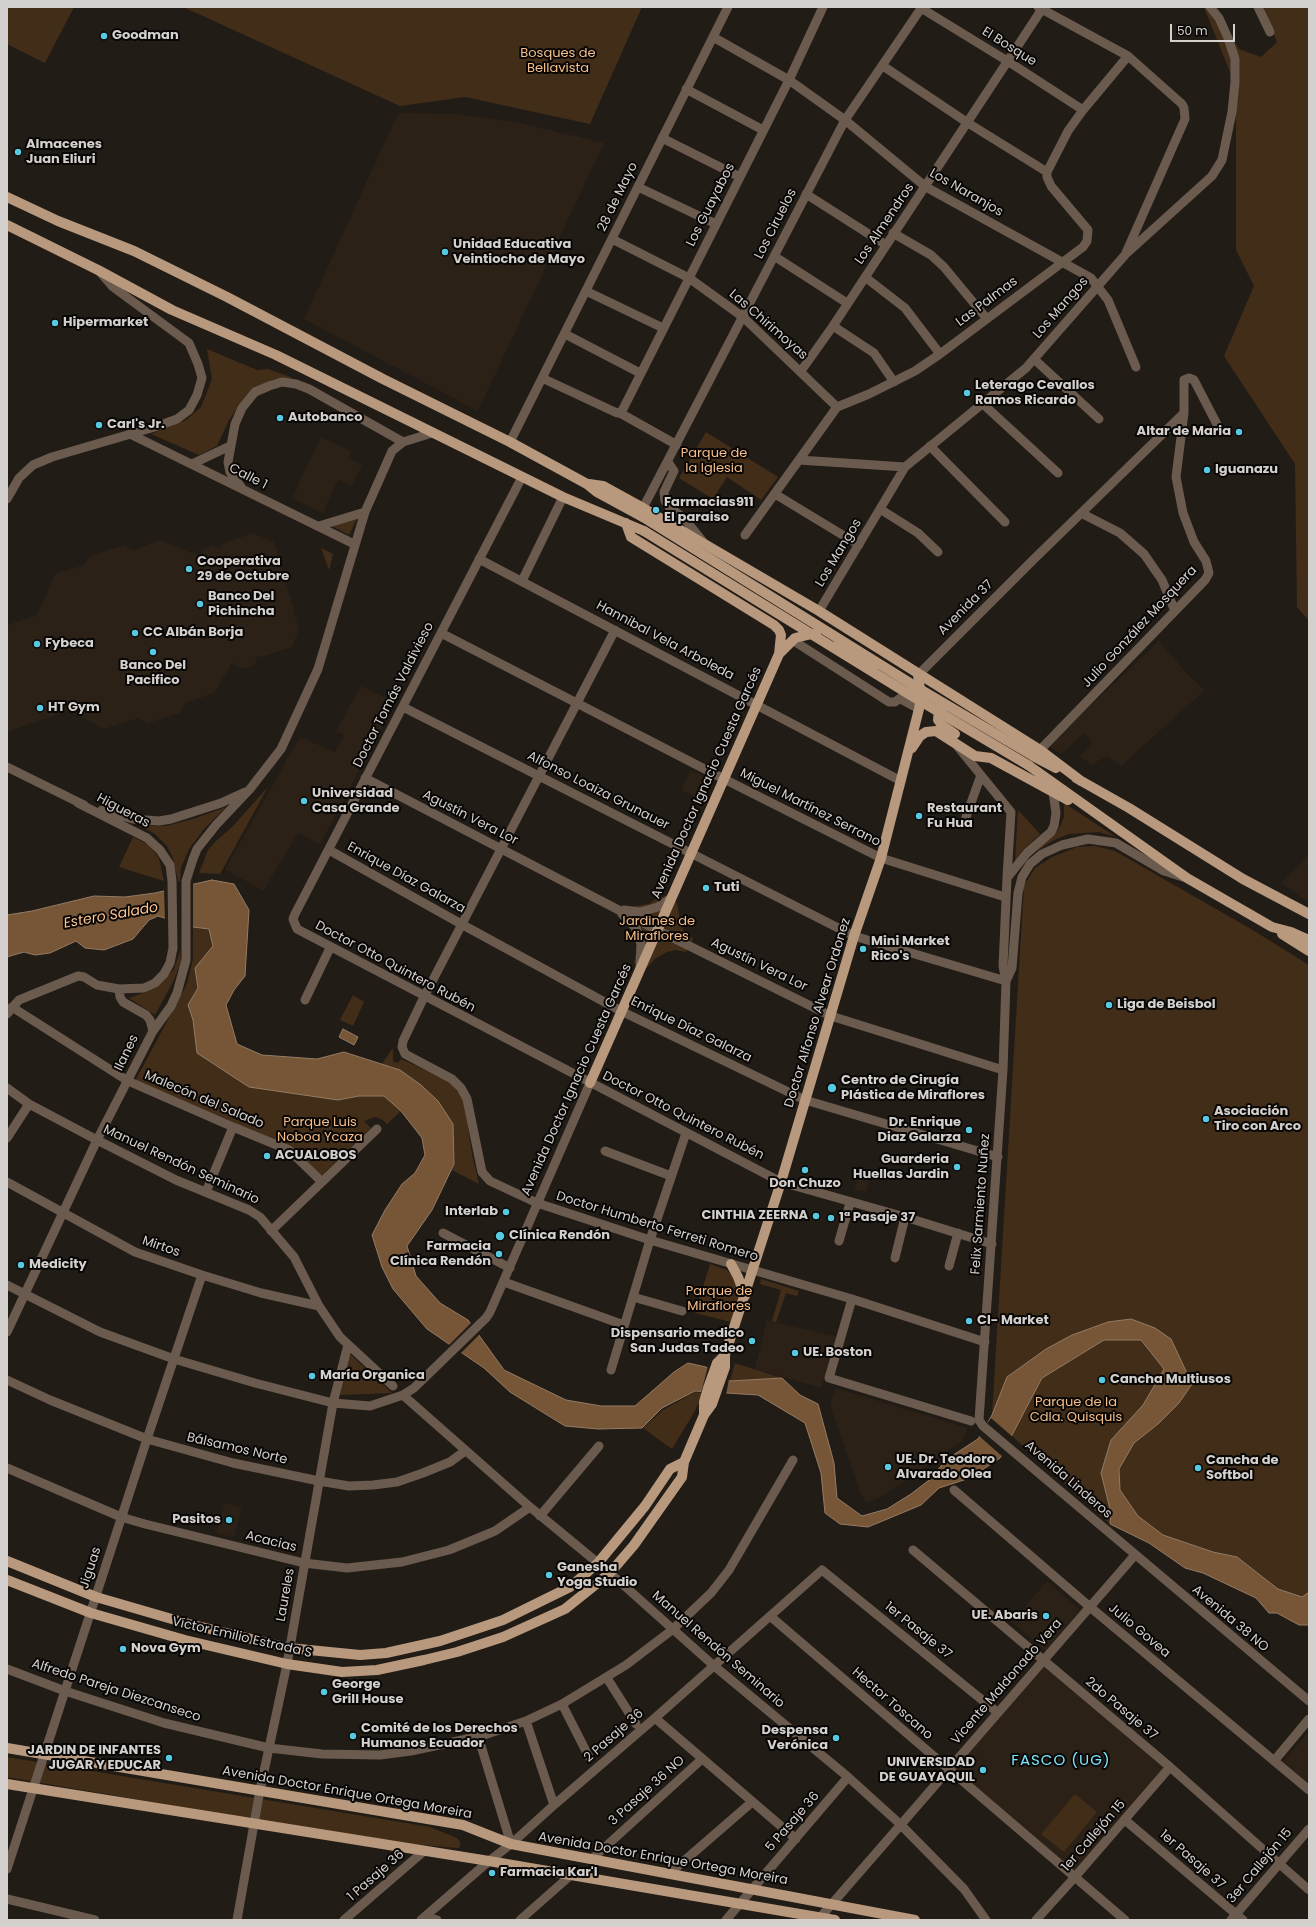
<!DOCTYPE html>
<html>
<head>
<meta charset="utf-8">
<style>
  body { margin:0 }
  #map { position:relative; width:1316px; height:1927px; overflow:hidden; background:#221c17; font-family:Poppins,sans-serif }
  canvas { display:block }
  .frame { position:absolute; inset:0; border:8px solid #d4d0cd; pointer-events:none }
  .scale { position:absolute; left:1170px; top:24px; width:65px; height:18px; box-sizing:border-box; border:2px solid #d4d0cd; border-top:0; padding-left:5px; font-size:12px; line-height:14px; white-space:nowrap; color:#d4d0cd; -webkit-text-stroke:3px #090706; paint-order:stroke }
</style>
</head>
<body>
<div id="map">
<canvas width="1316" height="1927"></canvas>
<div class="frame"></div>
<div class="scale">50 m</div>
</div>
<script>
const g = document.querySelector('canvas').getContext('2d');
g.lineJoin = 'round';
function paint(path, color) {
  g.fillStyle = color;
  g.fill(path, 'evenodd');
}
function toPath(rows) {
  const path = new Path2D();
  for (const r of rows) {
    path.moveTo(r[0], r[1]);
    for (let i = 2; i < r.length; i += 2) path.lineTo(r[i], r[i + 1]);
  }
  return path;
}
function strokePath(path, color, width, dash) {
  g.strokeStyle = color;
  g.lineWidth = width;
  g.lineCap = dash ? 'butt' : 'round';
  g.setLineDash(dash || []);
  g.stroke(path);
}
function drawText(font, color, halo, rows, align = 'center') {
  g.font = font + ' Poppins,sans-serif';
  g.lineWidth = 4;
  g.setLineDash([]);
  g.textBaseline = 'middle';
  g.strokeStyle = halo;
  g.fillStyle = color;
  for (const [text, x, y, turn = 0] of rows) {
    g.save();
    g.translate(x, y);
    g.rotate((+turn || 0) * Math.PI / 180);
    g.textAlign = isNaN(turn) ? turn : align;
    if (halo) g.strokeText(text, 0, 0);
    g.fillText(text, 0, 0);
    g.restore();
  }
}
paint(toPath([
  [398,113,458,114,521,123,604,143,478,411,304,319],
  [321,437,351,451,348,458,362,465,352,486,338,480,323,513,292,498],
  [253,533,274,542,299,629,292,647,261,657,258,656,254,665,242,669,232,663,214,693,185,703,180,713,148,723,138,718,104,729,70,710,7,732,7,625,37,615,55,574,84,565,90,556,124,545,133,550,160,540,199,556,203,549,213,545,219,549,222,544],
  [1159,641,1190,677,1205,690,1121,766,1107,756,1091,765,1080,756,1092,743,1084,733,1061,754,1048,746],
  [361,686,395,702,320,845,298,833,263,891,225,869,300,737,335,752,344,735,336,731],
  [691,770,714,781,705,802,681,790],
  [1309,855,1309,902,1281,883],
  [860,1171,871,1173,866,1192,854,1189],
  [767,1320,837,1337,821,1388,755,1369],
  [836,1388,967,1428,962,1441,883,1496,867,1503,861,1494,830,1405],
  [225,1503,242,1508,234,1537,216,1533],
  [1047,1581,1080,1610,1045,1651,1012,1622],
  [1042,1661,1168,1769,1071,1879,948,1770],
  [1309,1732,1309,1783,1282,1762]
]), '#2b2117');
paint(toPath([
  [7,7,74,7,45,63,7,44],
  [183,7,642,7,590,124,465,97,400,106],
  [1204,7,1213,7,1239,49,1261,57,1277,42,1263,7,1309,7,1309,621,1297,607,1295,464,1224,356,1254,286,1236,250,1236,87],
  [207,349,257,370,268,369,293,378,259,386,242,402,229,420,217,446,199,455,151,434,186,420,201,407,212,379],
  [706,432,778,477,761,500,727,477,713,499,679,478],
  [357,519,349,535,332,526],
  [321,548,333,554,329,570],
  [268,787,220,874,199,873,208,850,215,842,231,828],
  [1064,803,1116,837,1099,832,1069,834,1054,840,1035,852,1059,829,1064,817],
  [226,807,204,829,189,849,181,868,180,881,178,881,173,858,167,846,155,834,139,825,166,826,193,819],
  [1018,810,1040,834,1023,850,1015,862],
  [133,837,149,845,159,858,164,881,119,867],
  [1095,846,1115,851,1251,929,1309,965,1309,1592,1302,1597,1278,1589,1237,1557,1213,1552,1163,1535,1138,1516,1120,1490,1119,1469,1134,1443,1158,1424,1179,1403,1171,1339,1108,1322,1072,1335,1046,1349,1007,1377,992,1415,1024,886,1035,868,1052,857,1077,847],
  [660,896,677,903,681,925,684,931,693,939,686,952,675,950,667,952,656,958,647,968,634,963,637,948,634,935,626,922,635,906,649,904],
  [193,927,209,929,213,946,196,968,198,988,188,1005,193,1020,197,1053,338,1100,359,1096,384,1096,401,1111,387,1124,383,1120,375,1117,364,1121,371,1128,321,1176,292,1149,134,1083,187,984,193,959],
  [180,951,181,962,173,982,155,1015,129,998,149,991,165,979,174,969],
  [353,995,364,1002,353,1026,340,1020],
  [393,1048,393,1061,398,1063,401,1059,449,1081,464,1100,472,1154,479,1184,452,1170,454,1164,453,1124,381,1065],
  [710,1264,727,1270,737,1281,739,1295,731,1322,695,1313],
  [761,1279,799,1291,797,1296,786,1293,776,1322,772,1321,781,1290,760,1284],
  [1104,1340,1141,1340,1164,1369,1143,1405,1111,1440,1101,1473,1111,1513,1110,1524,1012,1436,1042,1378],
  [349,1353,392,1393,340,1395],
  [735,1363,763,1372,782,1378,730,1381],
  [695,1392,704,1393,693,1414,672,1449,643,1428,663,1410],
  [7,1757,430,1827,457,1838,460,1842,460,1847,458,1848,445,1847,378,1841,7,1777],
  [1075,1794,1097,1812,1064,1852,1041,1834]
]), '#422d18');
const water = toPath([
  [212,880,234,884,249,910,245,976,234,990,226,1005,237,1044,262,1055,317,1059,344,1052,400,1070,421,1085,438,1101,453,1124,454,1164,432,1210,407,1246,416,1276,440,1303,468,1320,504,1370,566,1400,601,1406,635,1406,674,1372,688,1363,706,1367,730,1381,782,1378,800,1395,818,1404,834,1463,837,1498,862,1516,887,1509,911,1494,928,1481,947,1459,978,1439,992,1415,1007,1377,1046,1349,1072,1335,1108,1322,1131,1319,1155,1328,1171,1339,1192,1384,1179,1403,1158,1424,1134,1443,1119,1469,1120,1490,1138,1516,1163,1535,1213,1552,1237,1557,1278,1589,1302,1597,1309,1592,1309,1625,1299,1625,1277,1613,1269,1613,1256,1598,1203,1573,1185,1568,1149,1543,1110,1524,1111,1513,1101,1473,1111,1440,1143,1405,1164,1369,1141,1340,1104,1340,1042,1378,1000,1458,970,1478,939,1488,921,1505,868,1527,840,1524,825,1513,821,1473,805,1423,758,1395,695,1391,662,1408,642,1428,598,1429,565,1426,510,1392,484,1368,427,1329,393,1289,382,1267,372,1235,385,1210,402,1184,415,1173,425,1155,422,1138,401,1111,384,1096,359,1096,338,1100,249,1087,197,1053,193,1020,188,1005,198,988,195,968,213,946,209,929,193,927,158,916,149,920,133,939,104,950,85,948,76,941,50,953,35,955,24,952,7,957,7,915,32,911,94,896,125,897,155,893,212,880],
  [343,1029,358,1037,354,1045,339,1037,343,1029]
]);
paint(water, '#775637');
strokePath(water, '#937b64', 1);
paint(toPath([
  [193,883,193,929,165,920,164,889],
  [471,1323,480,1334,460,1354,448,1346],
  [708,1366,729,1379,726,1395,701,1393],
  [991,1418,1014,1438,1003,1457,978,1435]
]), '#221c17');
strokePath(toPath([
  [1258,7,1270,32],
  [921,8,1009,62,1083,110],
  [713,37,789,80,845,120,926,187,1091,278,1108,300,1136,367],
  [883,66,968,123,1047,172],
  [686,89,763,130],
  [662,138,740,177],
  [638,187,716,224],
  [806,194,886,245],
  [893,233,931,255,944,267,987,319],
  [612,239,689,278,743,317,837,407],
  [1127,253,1212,176,1222,160,1232,112,1235,82,1235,59,1228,38,1219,18,1210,7],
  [774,256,847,303],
  [865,277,905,308,940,354],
  [586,291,663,328],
  [833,326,874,353,894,382],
  [565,334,640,373],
  [1034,359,1099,419],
  [801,371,833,326,1042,9],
  [542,378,617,413,622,411,789,80,823,7],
  [983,404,1058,473],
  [620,413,677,445],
  [130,434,354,544],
  [510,442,728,7],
  [930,446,1005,522],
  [799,460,905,467,1026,368,1125,255,1185,119,1184,108,1182,104,1128,56,1038,7],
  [668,462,674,471,664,492,665,501,670,508,684,518,704,543],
  [192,464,230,446],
  [522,477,295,914,293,919,297,929,781,1182,905,1217,992,1244],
  [241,487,230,472,228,462,235,424,242,408,255,392,269,386,282,382,296,384,309,389,403,442],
  [775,494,859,545],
  [7,499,19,478,33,465,52,457,158,426,177,419,189,410,197,395,202,378,198,364,189,343,113,287,100,272],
  [643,508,845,120,922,7],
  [880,509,918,533,938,552],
  [1081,513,1120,533,1144,554,1162,580,1175,611],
  [319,526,365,512],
  [745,535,837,407,869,394,915,371,940,354,1083,247,1087,241,1088,230,1051,186,1047,177,1047,172,1068,131,1083,110,1128,56],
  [479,559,901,781],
  [522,581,563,497],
  [819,611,905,467],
  [615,630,424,997,403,1041,402,1047,405,1054,452,1079,461,1088,467,1099,482,1172,490,1181,537,1203,650,1240,852,1299,985,1342],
  [441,633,724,779,881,858,1005,897],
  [797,643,889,702,895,702,912,689],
  [918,675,1033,560,1184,413],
  [901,699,919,709],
  [403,707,854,936,1006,981],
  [958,747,1011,812,1007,877],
  [1040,750,1205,580,1209,573,1206,561,1194,542,1183,513,1176,477,1184,413,1184,380,1189,378,1194,380,1221,432],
  [7,767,84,805],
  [365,778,657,930,831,1016,1003,1070],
  [1053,792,1056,813,1054,826,1051,832,1027,853,1007,878,1003,966,1006,981,1003,1070,979,1420,983,1426,1309,1701],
  [102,810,133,819,159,821,171,819,221,803,245,792],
  [966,817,981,775],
  [329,850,463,925,621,1011,805,1100,998,1157],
  [624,910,640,912,658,907,671,898],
  [622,914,636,928,641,944,640,967],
  [1006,981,1012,968,1018,893,1022,877,1030,864,1042,854,1062,845,1088,839,1116,843,1164,871,1183,877],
  [119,989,120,997,123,1002,146,1015,150,1020,153,1031],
  [305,1000,330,948],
  [12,1007,128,1081,233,1127,289,1150,321,1181],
  [7,1014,19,1000,78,976,84,977,97,985,119,989,144,988,155,983,164,974,170,963,173,948,172,881,170,865,160,850,147,838,78,803],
  [7,1088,29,1104,97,1140,176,1180,249,1210,260,1217,294,1257,319,1306,340,1337,393,1386],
  [7,1138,29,1104],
  [605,1151,671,1176],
  [7,1182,135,1252,202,1275,261,1293,319,1306],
  [206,1192,233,1127],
  [271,1231,377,1129],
  [443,1233,510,1268],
  [839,1241,850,1203],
  [895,1258,905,1217],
  [949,1266,958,1233],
  [504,1282,624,1325],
  [7,1285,100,1332,174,1359,255,1383,333,1403,370,1406,403,1395,414,1388,486,1318,490,1312,590,1083],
  [633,1297,682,1311],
  [852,1299,829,1378,971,1421],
  [7,1332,97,1140,153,1031,171,1006,177,993,186,960,186,881,193,859,197,849,216,825,250,789,281,749,318,669,365,512,392,451,403,442,432,433],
  [611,1370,650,1240,686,1133],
  [7,1380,50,1400,147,1439,233,1463,319,1481,349,1486,373,1485,397,1482,423,1473,450,1462,465,1451],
  [403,1395,530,1507,610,1573,713,1665,848,1777,900,1824,964,1889,986,1920],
  [7,1468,121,1517,145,1524,304,1563,347,1568,402,1562,449,1550,495,1531,530,1507],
  [954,1490,1090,1607,1309,1790],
  [540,1516,599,1446],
  [913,1550,1170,1767,1309,1890],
  [770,1616,1125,1920],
  [7,1669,65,1691,164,1723,269,1748,322,1754,380,1755,411,1751,481,1736,526,1721,562,1704,626,1665,672,1630,711,1593,729,1570,793,1460],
  [607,1678,636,1724],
  [562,1704,589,1757],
  [655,1718,796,1839],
  [526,1721,554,1805],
  [478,1736,511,1844],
  [1274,1761,1309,1719],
  [1125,1820,1243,1920],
  [593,1858,702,1759],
  [7,1869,147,1439,202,1275],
  [669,1874,752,1802],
  [7,1899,95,1920],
  [424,1917,437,1920],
  [237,1920,260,1790,287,1664,333,1403,348,1345],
  [344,1920,424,1851],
  [421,1920,489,1861,511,1844,554,1805,655,1718,822,1570,997,1712],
  [520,1920,571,1875],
  [726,1920,848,1777],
  [818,1920,1135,1555],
  [1036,1920,1074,1878,1170,1767],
  [1231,1920,1309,1829]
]), '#6a5b4e', 9);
strokePath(toPath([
  [7,197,58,221,134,251,227,297,383,379,510,442,587,484,597,492,643,517],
  [7,225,98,270,172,310,276,355,563,497,644,531],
  [589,484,603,486,643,508,819,611,1040,750,1081,781],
  [626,523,631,537,774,625,779,630,781,635,779,654],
  [838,645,874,666],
  [943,706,939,711,938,720,942,725,955,734],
  [912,748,920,736,926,732,936,731,975,756,991,758,1068,800],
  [1035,757,1056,768],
  [1028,765,1187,878,1272,927,1291,932,1309,940],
  [1076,778,1129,808,1243,879,1309,914],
  [1282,934,1309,951],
  [590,1083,779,654,795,638,816,633],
  [731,1264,738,1277,745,1296],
  [704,1415,704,1402,708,1388,717,1363,725,1355],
  [7,1561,96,1597,189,1624,289,1648,360,1655,386,1653,440,1641,503,1620,570,1587,598,1563,645,1506,670,1469,684,1462],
  [7,1580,91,1613,185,1640,287,1664,342,1672,377,1670,424,1660,457,1652,503,1637,565,1609,610,1573,634,1545,682,1477,684,1462,704,1415,712,1404,725,1367,725,1355,781,1182,854,936,881,858,919,709,921,697,918,675],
  [7,1748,463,1825,511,1844,915,1920],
  [7,1784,489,1861,835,1920]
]), '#b8997d', 10);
strokePath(toPath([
  [643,517,918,688,1035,757],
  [644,531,907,693,1028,765]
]), '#b8997d', 10);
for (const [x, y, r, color] of [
  [104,36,4,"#57c9e1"],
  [18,152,4,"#57c9e1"],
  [445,252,4,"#57c9e1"],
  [55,323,4,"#57c9e1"],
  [967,393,4,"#57c9e1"],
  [280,418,4,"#57c9e1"],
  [99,425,4,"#57c9e1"],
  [1239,432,4,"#57c9e1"],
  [1207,470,4,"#57c9e1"],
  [656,510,4,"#57c9e1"],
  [189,569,4,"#57c9e1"],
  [200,604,4,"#57c9e1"],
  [135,633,4,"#57c9e1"],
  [37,644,4,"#57c9e1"],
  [153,652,4,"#57c9e1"],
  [40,708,4,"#57c9e1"],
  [304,801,4,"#57c9e1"],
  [919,816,4,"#57c9e1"],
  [706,888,4,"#57c9e1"],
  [863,949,4,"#57c9e1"],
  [1109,1005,4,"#57c9e1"],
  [832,1088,5,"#57c9e1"],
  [1206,1119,4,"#57c9e1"],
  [969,1130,4,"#57c9e1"],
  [267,1156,4,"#57c9e1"],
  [957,1167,4,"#57c9e1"],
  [805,1170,4,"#57c9e1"],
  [506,1212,4,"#57c9e1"],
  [816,1216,4,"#57c9e1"],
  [831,1218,4,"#57c9e1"],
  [500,1236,5,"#57c9e1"],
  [499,1254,4,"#57c9e1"],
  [21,1265,4,"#57c9e1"],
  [969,1321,4,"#57c9e1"],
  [752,1341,4,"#57c9e1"],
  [795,1353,4,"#57c9e1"],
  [312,1376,4,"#57c9e1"],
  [1102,1380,4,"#57c9e1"],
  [888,1467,4,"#57c9e1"],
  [1198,1468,4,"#57c9e1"],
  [229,1520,4,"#57c9e1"],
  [549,1575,4,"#57c9e1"],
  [1046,1616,4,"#57c9e1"],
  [123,1649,4,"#57c9e1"],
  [324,1692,4,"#57c9e1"],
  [353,1736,4,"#57c9e1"],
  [836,1738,4,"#57c9e1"],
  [169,1758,4,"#57c9e1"],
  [983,1770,4,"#57c9e1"],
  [492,1873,4,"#57c9e1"]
]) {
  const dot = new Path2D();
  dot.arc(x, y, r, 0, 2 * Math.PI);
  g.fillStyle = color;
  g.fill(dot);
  strokePath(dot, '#090706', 1.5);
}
drawText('bold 13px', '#d4d0cd', '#090706', [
  ["Goodman",112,36],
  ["Almacenes",26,145],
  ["Juan Eliuri",26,160],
  ["Unidad Educativa",453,245],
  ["Veintiocho de Mayo",453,260],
  ["Hipermarket",63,323],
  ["Leterago Cevallos",975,386],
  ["Ramos Ricardo",975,401],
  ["Autobanco",288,418],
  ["Carl's Jr.",107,425],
  ["Altar de Maria",1231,432,"right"],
  ["Iguanazu",1215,470],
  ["Farmacias911",664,503],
  ["El paraiso",664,518],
  ["Cooperativa",197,562],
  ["29 de Octubre",197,577],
  ["Banco Del",208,597],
  ["Pichincha",208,612],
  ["CC Albán Borja",143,633],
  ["Fybeca",45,644],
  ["Banco Del",153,666,"center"],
  ["Pacifico",153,681,"center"],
  ["HT Gym",48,708],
  ["Universidad",312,794],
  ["Casa Grande",312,809],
  ["Restaurant",927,809],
  ["Fu Hua",927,824],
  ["Tuti",714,888],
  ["Mini Market",871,942],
  ["Rico's",871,957],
  ["Liga de Beisbol",1117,1005],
  ["Centro de Cirugía",841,1081],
  ["Plástica de Miraflores",841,1096],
  ["Asociación",1214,1112],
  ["Tiro con Arco",1214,1127],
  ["Dr. Enrique",961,1123,"right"],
  ["Diaz Galarza",961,1138,"right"],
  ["ACUALOBOS",275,1156],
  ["Guarderia",949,1160,"right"],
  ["Huellas Jardin",949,1175,"right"],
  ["Don Chuzo",805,1184,"center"],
  ["Interlab",498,1212,"right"],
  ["CINTHIA ZEERNA",808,1216,"right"],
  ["1ª Pasaje 37",839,1218],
  ["Clínica Rendón",509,1236],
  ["Farmacia",491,1247,"right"],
  ["Clínica Rendón",491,1262,"right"],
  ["Medicity",29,1265],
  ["CI- Market",977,1321],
  ["Dispensario medico",744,1334,"right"],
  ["San Judas Tadeo",744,1349,"right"],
  ["UE. Boston",803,1353],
  ["María Organica",320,1376],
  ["Cancha Multiusos",1110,1380],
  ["UE. Dr. Teodoro",896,1460],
  ["Alvarado Olea",896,1475],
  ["Cancha de",1206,1461],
  ["Softbol",1206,1476],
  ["Pasitos",221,1520,"right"],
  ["Ganesha",557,1568],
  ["Yoga Studio",557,1583],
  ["UE. Abaris",1038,1616,"right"],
  ["Nova Gym",131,1649],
  ["George",332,1685],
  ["Grill House",332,1700],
  ["Comité de los Derechos",361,1729],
  ["Humanos Ecuador",361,1744],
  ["Despensa",828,1731,"right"],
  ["Verónica",828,1746,"right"],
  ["JARDIN DE INFANTES",161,1751,"right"],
  ["JUGAR Y EDUCAR",161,1766,"right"],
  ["UNIVERSIDAD",975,1763,"right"],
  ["DE GUAYAQUIL",975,1778,"right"],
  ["Farmacia Kar'l",500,1873]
], 'left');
drawText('13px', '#d4d0cd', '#090706', [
  ["El Bosque",1009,47,32],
  ["Los Naranjos",966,193,30],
  ["28 de Mayo",618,197,-64],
  ["Los Guayabos",711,205,-63],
  ["Los Ciruelos",776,224,-63],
  ["Los Almendros",885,224,-56],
  ["Las Palmas",987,302,-37],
  ["Los Mangos",1061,308,-49],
  ["Las Chirimoyas",768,325,41],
  ["Calle 1",248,477,27],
  ["Los Mangos",839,553,-59],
  ["Avenida 37",966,608,-45],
  ["Julio González Mosquera",1140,627,-47],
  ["Hannibal Vela Arboleda",665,641,28],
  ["Doctor Tomás Valdivieso",394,695,-63],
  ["Avenida Doctor Ignacio Cuesta Garcés",707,783,-66],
  ["Alfonso Loaiza Grunauer",598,791,27],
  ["Miguel Martínez Serrano",810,808,27],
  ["Higueras",123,811,28],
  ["Agustín Vera Lor",470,818,27],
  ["Enrique Díaz Galarza",406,878,29],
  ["Agustín Vera Lor",759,965,26],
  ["Doctor Otto Quintero Rubén",395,967,28],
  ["Doctor Alfonso Alvear Ordonez",818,1013,-73],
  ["Enrique Díaz Galarza",691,1030,26],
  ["Ilanes",127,1053,-64],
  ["Avenida Doctor Ignacio Cuesta Garcés",577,1080,-66],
  ["Malecón del Salado",204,1100,23],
  ["Doctor Otto Quintero Rubén",683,1116,27],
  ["Manuel Rendón Seminario",181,1165,25],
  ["Felix Sarmiento Nuñez",981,1204,-86],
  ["Doctor Humberto Ferreti Romero",657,1227,17],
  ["Mirtos",161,1247,19],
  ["Bálsamos Norte",237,1449,13],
  ["Avenida Linderos",1068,1480,41],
  ["Acacias",271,1542,14],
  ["Jiguas",91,1568,-72],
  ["Laureles",286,1595,-80],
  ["Avenida 38 NO",1230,1619,40],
  ["1er Pasaje 37",918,1631,39],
  ["Julio Govea",1139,1631,40],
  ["Víctor Emilio Estrada S",242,1638,13],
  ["Manuel Rendón Seminario",718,1650,41],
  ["Vicente Maldonado Vera",1007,1682,-49],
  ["Alfredo Pareja Diezcanseco",116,1691,18],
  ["Hector Toscano",892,1704,41],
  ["2do Pasaje 37",1121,1709,40],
  ["2 Pasaje 36",614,1736,-41],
  ["3 Pasaje 36 NO",647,1791,-42],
  ["Avenida Doctor Enrique Ortega Moreira",347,1793,10],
  ["5 Pasaje 36",793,1822,-49],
  ["1er Callejón 15",1094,1836,-49],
  ["Avenida Doctor Enrique Ortega Moreira",663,1859,10],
  ["1er Pasaje 37",1192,1860,41],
  ["3er Callejón 15",1260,1866,-50],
  ["1 Pasaje 36",376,1876,-41]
]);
drawText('13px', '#f5bd89', '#090706', [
  ["Bosques de",558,54],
  ["Bellavista",558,69],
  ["Parque de",714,454],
  ["la Iglesia",714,469],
  ["Jardines de",657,922],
  ["Miraflores",657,937],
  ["Parque Luis",320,1123],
  ["Noboa Ycaza",320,1138],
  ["Parque de",719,1292],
  ["Miraflores",719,1307],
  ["Parque de la",1076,1403],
  ["Cdla. Quisquis",1076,1418]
]);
drawText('italic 14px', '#fdc590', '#090706', [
  ["Estero Salado",111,916,-10]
]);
g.letterSpacing = '1px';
drawText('15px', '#7ee4fb', '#090706', [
  ["FASCO (UG)",1061,1761]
]);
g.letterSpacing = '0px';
</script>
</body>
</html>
